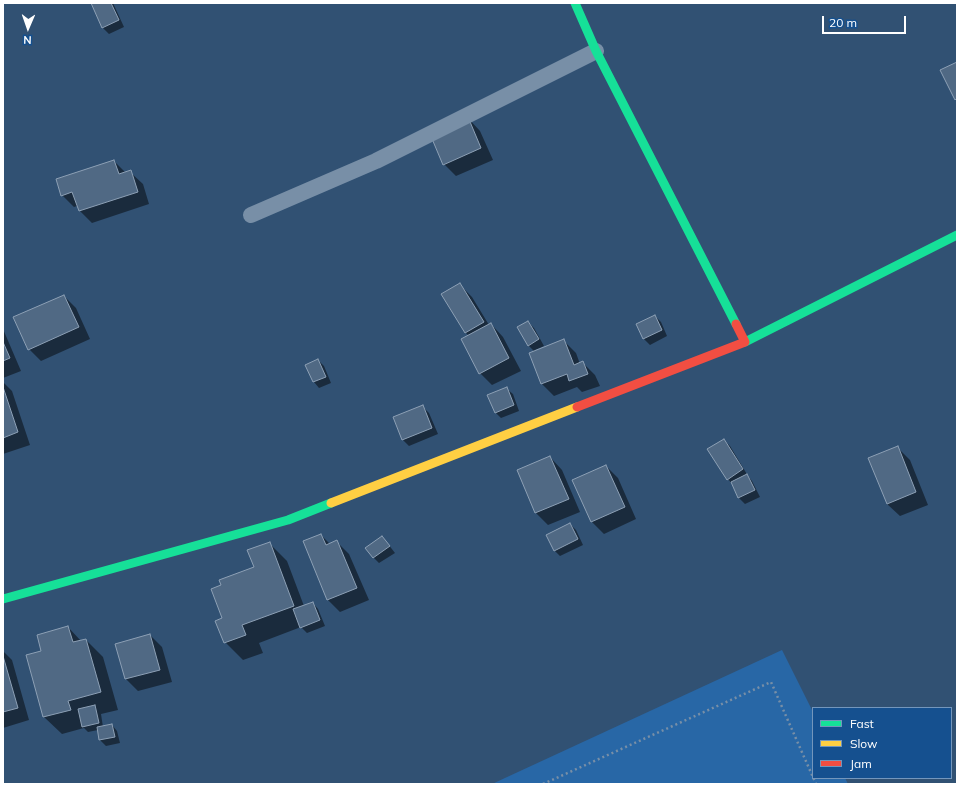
<!DOCTYPE html>
<html>
<head>
<meta charset="utf-8">
<style>
  body { margin:0 }
  #map { position:relative; width:960px; height:787px; overflow:hidden; background:#315173; font-family:Mulish,sans-serif }
  canvas { display:block }
  .frame { position:absolute; inset:0; border:4px solid #fff; pointer-events:none }
  .legend { position:absolute; left:812px; top:707px; width:140px; height:72px; box-sizing:border-box; background:#15508f; border:1px solid #7396bc; margin:0; padding:5px 7px; list-style:none; font-size:12px; color:#fff }
  .legend li { display:flex; align-items:center; gap:8px; height:20px }
  .legend b { width:20px; border:1px solid #7396bc }
  .north { position:absolute; left:8px; top:8px; width:40px; height:40px; -webkit-text-stroke:3px #15508f; paint-order:stroke; rotate:182deg; font-size:11px; font-weight:700; line-height:16px; text-align:center; color:#fff }
  .north::after { content:''; display:block; margin:auto; width:14px; height:18px; background:#fff; clip-path:polygon(50% 0,100% 100%,50% 72%,0 100%) }
  .scale { position:absolute; left:822px; top:16px; width:84px; height:18px; box-sizing:border-box; border:2px solid #fff; border-top:0; padding-left:5px; font-size:12px; line-height:14px; white-space:nowrap; color:#fff; -webkit-text-stroke:3px #15508f; paint-order:stroke }
</style>
</head>
<body>
<div id="map">
<canvas width="960" height="787"></canvas>
<div class="frame"></div>
<ul class="legend">
<li><b style="height:5px;background:#16e098"></b>Fast</li>
<li><b style="height:5px;background:#ffcf43"></b>Slow</li>
<li><b style="height:5px;background:#f24e42"></b>Jam</li>
</ul>
<div class="north">N</div>
<div class="scale">20 m</div>
</div>
<script>
const g = document.querySelector('canvas').getContext('2d');
g.lineJoin = 'round';
function paint(path, color) {
  g.fillStyle = color;
  g.fill(path, 'evenodd');
}
function toPath(rows) {
  const path = new Path2D();
  for (const r of rows) {
    path.moveTo(r[0], r[1]);
    for (let i = 2; i < r.length; i += 2) path.lineTo(r[i], r[i + 1]);
  }
  return path;
}
function strokePath(path, color, width, dash) {
  g.strokeStyle = color;
  g.lineWidth = width;
  g.lineCap = dash ? 'butt' : 'round';
  g.setLineDash(dash || []);
  g.stroke(path);
}
paint(toPath([
  [782,650,813,712,813,778,845,778,848,784,492,784]
]), '#2867a6');
paint(toPath([
  [92,3,113,3,124,27,109,34,103,28],
  [468,118,480,131,493,160,456,176,444,164],
  [114,161,126,173,130,172,143,184,149,204,92,223,80,211,77,206,74,207,62,195],
  [460,285,472,297,489,325,491,324,503,337,521,371,492,385,480,373,469,336,465,332],
  [64,296,76,308,90,339,41,361,29,349],
  [655,316,661,322,667,336,650,345,644,339],
  [528,322,534,328,544,346,535,350,536,351,564,341,576,353,580,364,583,363,595,375,600,386,582,392,577,387,554,396,542,384,530,354,535,352,528,345],
  [3,329,21,371,3,378],
  [318,360,324,366,331,383,319,388,314,382,306,365],
  [3,382,12,391,30,445,3,454],
  [507,389,513,394,519,411,501,418,495,412],
  [423,407,429,413,438,434,409,446,403,440,394,418],
  [724,440,730,446,748,476,752,481,760,497,745,504,739,498,733,485,728,479],
  [898,448,910,460,928,505,900,516,887,504],
  [550,457,562,470,580,512,548,525,536,513,519,471],
  [606,466,618,478,636,519,604,534,592,522],
  [570,524,576,530,583,545,560,556,554,550],
  [321,535,330,544,337,542,349,554,369,600,340,612,328,600,304,542],
  [269,543,287,561,304,606,313,603,318,609,325,626,307,633,301,627,259,643,263,653,243,660,225,642,222,585,255,567],
  [388,544,395,553,379,563,373,557],
  [68,627,81,641,86,640,103,657,118,710,101,714,103,727,112,725,117,731,120,743,106,746,100,740,98,730,88,732,84,728,62,734,44,717,43,651],
  [150,635,162,647,172,682,138,691,126,679],
  [3,651,12,660,29,720,3,728]
]), '#0007');
const building = toPath([
  [91,3,111,3,119,20,102,28,91,3],
  [957,62,957,98,955,100,940,70,957,62],
  [468,117,481,148,443,165,430,134,468,117],
  [114,160,119,174,131,170,138,192,79,211,72,192,61,196,56,179,114,160],
  [460,283,484,322,465,333,441,294,460,283],
  [64,295,79,327,28,350,13,317,64,295],
  [655,315,662,330,643,339,636,324,655,315],
  [528,321,539,339,528,346,517,327,528,321],
  [491,323,509,358,479,374,461,339,491,323],
  [564,339,574,365,583,361,588,374,569,381,567,374,541,384,529,353,564,339],
  [3,342,10,358,3,361,3,342],
  [318,359,326,377,313,382,305,365,318,359],
  [3,387,18,432,3,438,3,387],
  [507,387,514,405,495,413,487,395,507,387],
  [423,405,432,428,402,440,393,417,423,405],
  [724,439,743,469,727,480,707,449,724,439],
  [898,446,916,492,887,504,868,458,898,446],
  [550,456,569,499,535,513,517,470,550,456],
  [606,465,625,507,591,522,572,480,606,465],
  [747,474,755,490,738,498,731,482,747,474],
  [570,523,578,539,554,551,546,535,570,523],
  [321,534,326,545,337,540,357,588,327,600,303,541,321,534],
  [382,536,390,546,373,558,365,548,382,536],
  [270,542,294,606,242,625,246,635,224,643,215,621,222,618,211,589,221,585,219,580,254,567,247,550,270,542],
  [313,602,320,620,300,628,293,609,313,602],
  [68,626,73,642,86,639,101,692,68,701,71,710,43,717,26,655,41,651,37,635,68,626],
  [150,634,160,670,125,679,115,644,150,634],
  [3,656,18,708,3,712,3,656],
  [95,705,99,723,82,727,78,709,95,705],
  [112,724,115,737,99,740,97,727,112,724]
]);
paint(building, '#506984');
strokePath(building, '#8da0b5', 1);
strokePath(toPath([
  [543,784,771,682,816,784]
]), '#788fa7', 2.5, [2, 3]);
strokePath(toPath([
  [251,215,376,161,596,51]
]), '#788fa7', 16);
strokePath(toPath([
  [575,3,596,51,736,324],
  [745,342,957,235],
  [3,599,288,520,331,503]
]), '#16e098', 9);
strokePath(toPath([
  [331,503,577,407]
]), '#ffcf43', 9);
strokePath(toPath([
  [577,407,745,342,736,324]
]), '#f24e42', 9);
</script>
</body>
</html>
